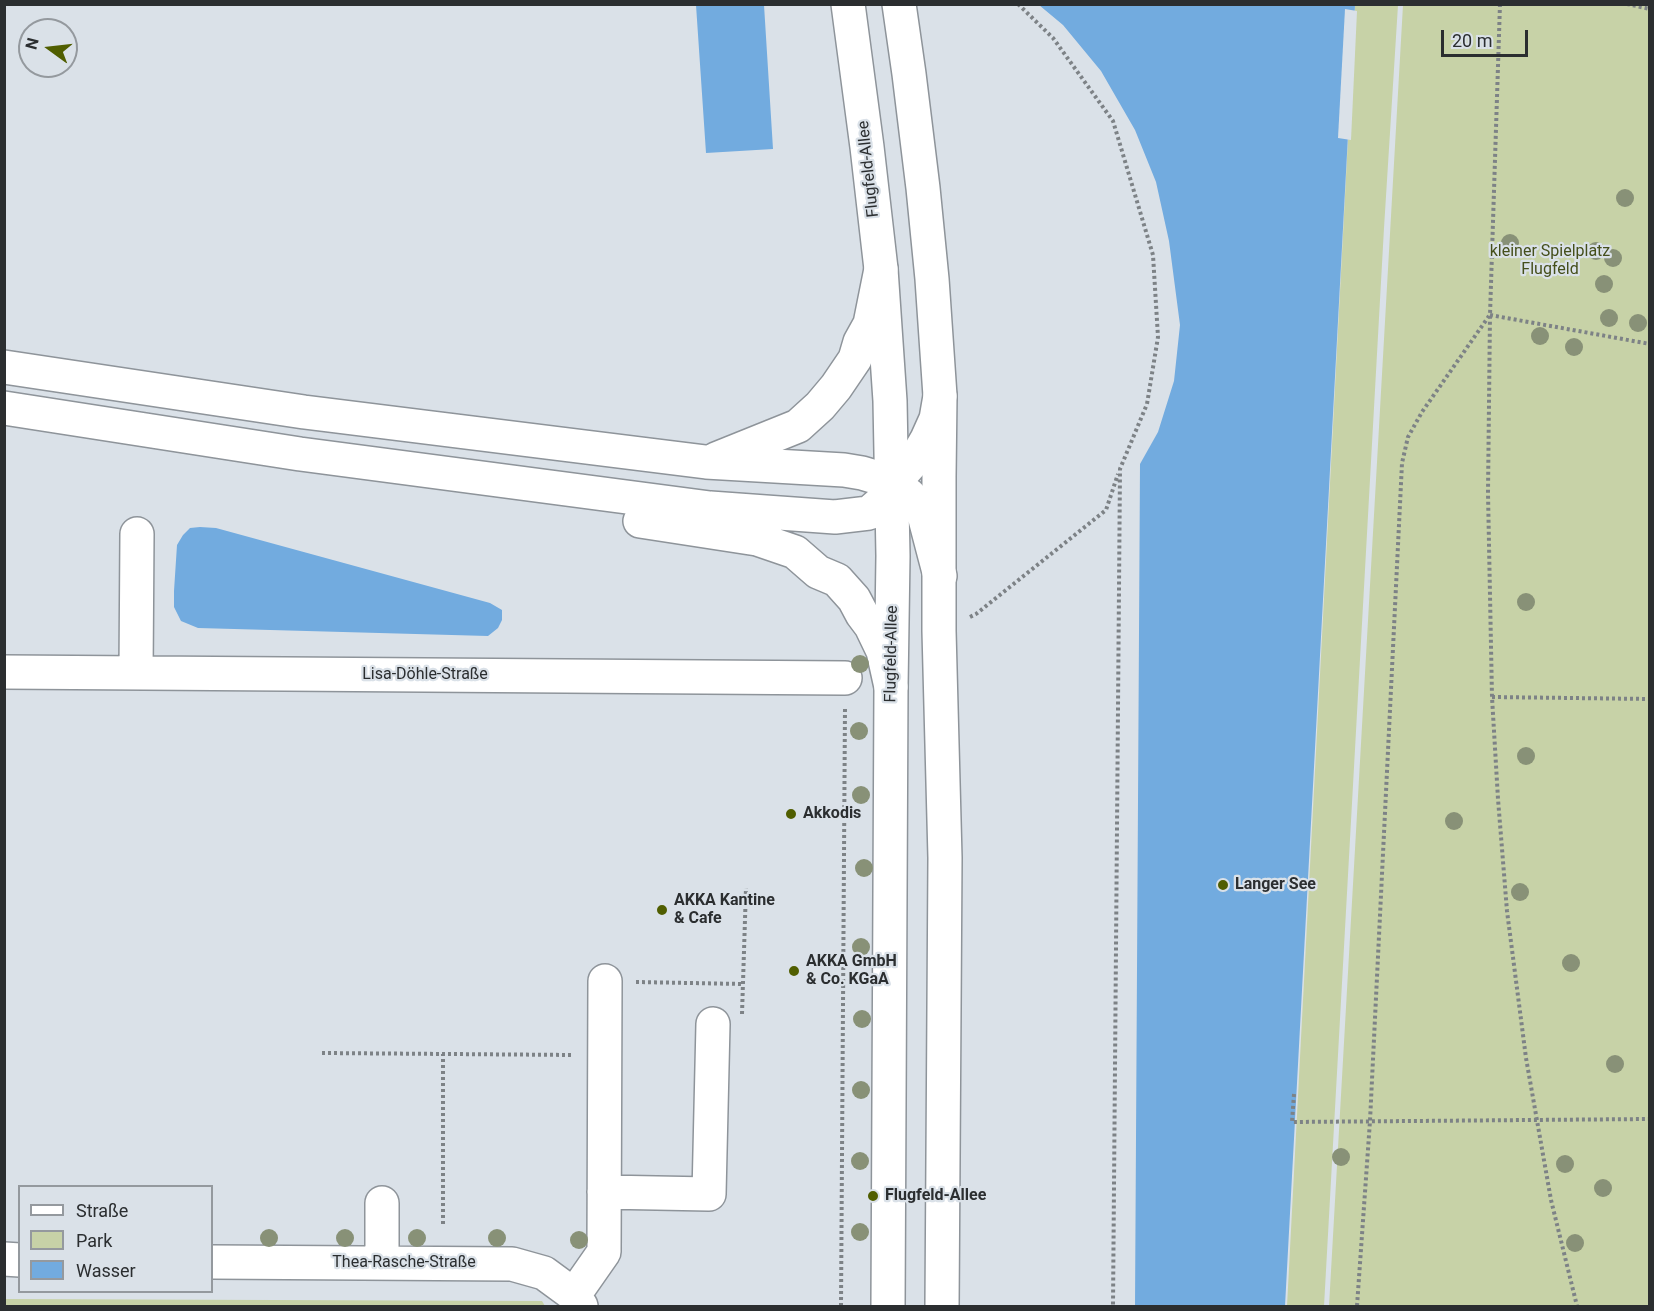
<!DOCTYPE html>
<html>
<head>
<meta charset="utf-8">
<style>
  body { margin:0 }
  #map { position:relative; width:1654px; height:1311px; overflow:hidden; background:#dae1e8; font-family:Roboto,sans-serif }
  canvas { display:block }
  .frame { position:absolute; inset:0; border:6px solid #2b2e30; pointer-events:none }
  .legend { position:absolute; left:18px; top:1185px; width:195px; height:108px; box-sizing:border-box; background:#dae1e8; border:2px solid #94999e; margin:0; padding:8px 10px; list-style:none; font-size:18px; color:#2b2e30 }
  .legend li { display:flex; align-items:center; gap:12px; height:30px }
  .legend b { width:30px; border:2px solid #94999e }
  .north { position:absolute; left:18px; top:18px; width:60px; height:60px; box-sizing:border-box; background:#dae1e8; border:2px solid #94999e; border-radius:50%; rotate:285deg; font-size:16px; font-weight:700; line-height:24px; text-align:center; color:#2b2e30 }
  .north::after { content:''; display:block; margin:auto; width:21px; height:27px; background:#505e00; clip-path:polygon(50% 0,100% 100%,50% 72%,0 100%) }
  .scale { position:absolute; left:1441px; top:30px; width:87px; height:27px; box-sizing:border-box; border:3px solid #2b2e30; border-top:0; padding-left:8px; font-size:18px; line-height:21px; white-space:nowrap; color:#2b2e30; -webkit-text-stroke:4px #dae1e8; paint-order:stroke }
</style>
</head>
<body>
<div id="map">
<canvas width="1654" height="1311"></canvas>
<div class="frame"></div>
<ul class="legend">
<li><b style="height:8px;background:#fff"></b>Straße</li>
<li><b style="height:16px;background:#c7d2a7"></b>Park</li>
<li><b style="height:16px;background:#72abdf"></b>Wasser</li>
</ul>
<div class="north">N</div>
<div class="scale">20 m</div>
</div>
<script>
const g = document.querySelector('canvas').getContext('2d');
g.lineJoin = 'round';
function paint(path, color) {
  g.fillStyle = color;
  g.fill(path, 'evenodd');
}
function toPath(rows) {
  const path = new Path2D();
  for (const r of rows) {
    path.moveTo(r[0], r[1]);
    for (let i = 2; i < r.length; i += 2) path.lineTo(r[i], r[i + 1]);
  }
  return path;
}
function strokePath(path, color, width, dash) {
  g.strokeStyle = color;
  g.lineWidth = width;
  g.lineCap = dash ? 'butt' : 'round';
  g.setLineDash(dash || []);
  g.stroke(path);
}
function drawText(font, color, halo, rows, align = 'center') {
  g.font = font + ' Roboto,sans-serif';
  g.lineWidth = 4.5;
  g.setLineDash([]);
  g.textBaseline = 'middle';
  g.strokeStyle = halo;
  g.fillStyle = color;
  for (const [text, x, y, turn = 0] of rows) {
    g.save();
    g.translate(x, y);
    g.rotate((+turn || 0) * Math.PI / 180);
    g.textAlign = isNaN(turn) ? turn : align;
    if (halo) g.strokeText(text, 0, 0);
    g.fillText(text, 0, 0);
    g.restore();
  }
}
paint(toPath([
  [1355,5,1398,5,1384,228,1324,1306,1287,1306],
  [1403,5,1649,5,1649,1306,1329,1306],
  [5,1299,542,1301,545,1306,5,1306]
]), '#c7d2a7');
paint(toPath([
  [696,5,764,5,773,149,706,153],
  [1039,5,1355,5,1285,1306,1135,1306,1140,464,1158,432,1174,381,1180,325,1169,241,1156,182,1135,130,1101,71,1063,25],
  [200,527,216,528,490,603,502,610,502,620,498,628,488,636,198,628,181,621,174,607,174,591,177,545,183,535,190,528]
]), '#72abdf');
paint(toPath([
  [1345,9,1357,11,1351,140,1338,138]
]), '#dae1e8');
const minor = toPath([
  [4,672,845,678],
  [136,673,137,534],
  [604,1192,709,1194,713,1024],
  [382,1203,382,1263],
  [4,1259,20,1260],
  [212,1262,512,1264,544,1273,574,1295,581,1306],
  [574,1295,604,1252,605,981]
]);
const major = toPath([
  [848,4,867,147,881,269,890,401,893,556,891,687,888,1306],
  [899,4,909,74,923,188,932,279,940,396,939,476,939,631,945,858,942,1306]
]);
const highway = toPath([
  [4,367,304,412,706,462,844,470,862,473,882,479,909,495,924,515,940,576],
  [4,408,300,454,710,508,835,517,869,513,885,499,892,485,916,458,927,439,936,419,940,396],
  [716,459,798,426,820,406,836,387,855,359,860,342,870,324,881,269],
  [640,521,757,539,795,552,818,572,837,580,854,599,862,614,871,626,883,651,891,687]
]);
strokePath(minor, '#8e949a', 36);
strokePath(major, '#8e949a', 36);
strokePath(highway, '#8e949a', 36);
strokePath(toPath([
  [1018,4,1053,38,1113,121,1153,255,1158,337,1147,404,1120,469,1113,1306],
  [1500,4,1490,315,1488,493,1492,697,1498,799,1507,911,1526,1058,1551,1200,1577,1306],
  [1627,4,1650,9],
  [1490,315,1650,344],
  [970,617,976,614,1106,510,1118,474],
  [1492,697,1650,699],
  [636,982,743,984],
  [742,1014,746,888],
  [322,1053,574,1055],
  [1294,1094,1292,1122,1650,1119],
  [443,1224,443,1054],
  [841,1306,845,707],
  [1357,1306,1370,1121,1402,463,1408,437,1422,412,1489,316]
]), '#7d8286', 4, [3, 3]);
strokePath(minor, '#fff', 33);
strokePath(major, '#fff', 33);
strokePath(highway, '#fff', 33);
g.fillStyle = '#889177';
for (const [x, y] of [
  [1625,198],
  [1510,243],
  [1596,251],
  [1613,258],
  [1604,284],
  [1609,318],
  [1638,323],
  [1540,336],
  [1574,347],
  [1526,602],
  [860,664],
  [859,731],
  [1526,756],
  [861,795],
  [1454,821],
  [864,868],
  [1520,892],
  [861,947],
  [1571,963],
  [862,1019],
  [1615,1064],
  [861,1090],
  [1341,1157],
  [860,1161],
  [1565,1164],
  [1603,1188],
  [860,1232],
  [269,1238],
  [345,1238],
  [417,1238],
  [497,1238],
  [579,1240],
  [1575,1243]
]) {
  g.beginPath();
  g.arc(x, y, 9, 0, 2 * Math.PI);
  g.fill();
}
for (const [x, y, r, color] of [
  [791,814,6,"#505e00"],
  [1223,885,6,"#505e00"],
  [662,910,6,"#505e00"],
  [794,971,6,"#505e00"],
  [873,1196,6,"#505e00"]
]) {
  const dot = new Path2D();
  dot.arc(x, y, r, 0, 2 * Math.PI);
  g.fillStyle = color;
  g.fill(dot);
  strokePath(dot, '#dae1e8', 2);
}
drawText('16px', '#2b2e30', '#dae1e8', [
  ["Flugfeld-Allee",869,169,-96],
  ["Flugfeld-Allee",892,654,-89],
  ["Lisa-Döhle-Straße",425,675],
  ["Thea-Rasche-Straße",404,1263]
]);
drawText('16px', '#454f1b', '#dae1e8', [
  ["kleiner Spielplatz",1550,252],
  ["Flugfeld",1550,270]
]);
drawText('bold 16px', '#2b2e30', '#dae1e8', [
  ["Akkodis",803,814],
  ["Langer See",1235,885],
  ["AKKA Kantine",674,901],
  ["& Cafe",674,919],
  ["AKKA GmbH",806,962],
  ["& Co. KGaA",806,980],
  ["Flugfeld-Allee",885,1196]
], 'left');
</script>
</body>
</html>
